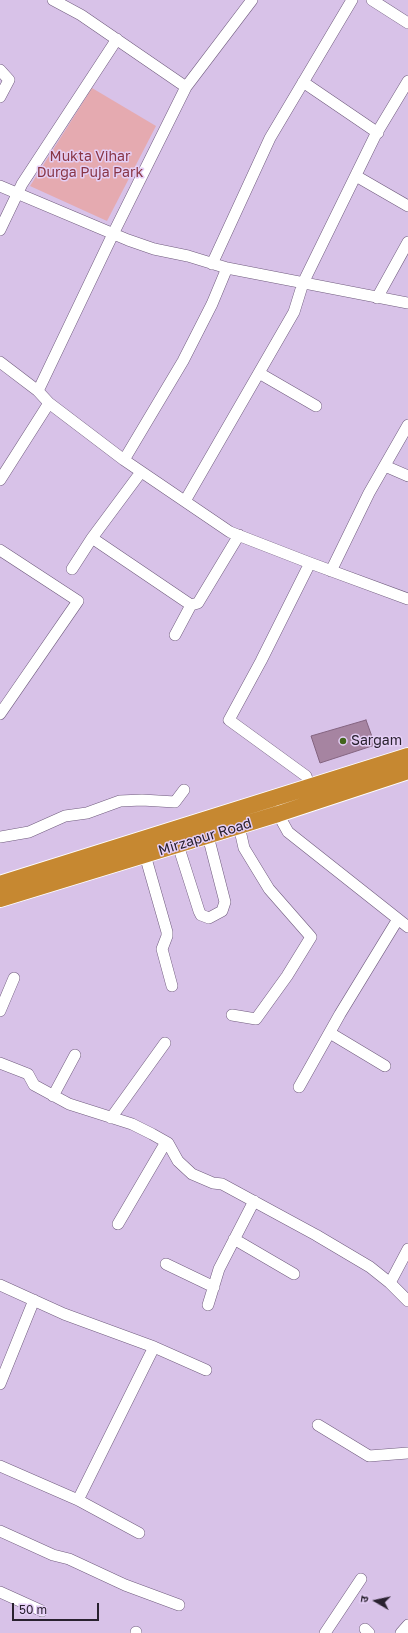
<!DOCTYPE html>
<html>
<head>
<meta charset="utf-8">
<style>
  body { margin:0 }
  #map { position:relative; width:408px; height:1633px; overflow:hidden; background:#d8c2e8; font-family:"Golos Text","Noto Sans Devanagari",sans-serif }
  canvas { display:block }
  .north { position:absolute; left:356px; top:1581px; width:40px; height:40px; -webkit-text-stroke:3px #e5cff6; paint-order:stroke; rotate:279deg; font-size:11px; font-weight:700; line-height:16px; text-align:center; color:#29212f }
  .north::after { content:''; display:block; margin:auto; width:14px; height:18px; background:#29212f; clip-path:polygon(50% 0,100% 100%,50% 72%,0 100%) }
  .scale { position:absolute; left:12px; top:1603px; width:87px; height:18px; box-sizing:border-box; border:2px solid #29212f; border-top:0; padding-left:5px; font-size:12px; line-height:14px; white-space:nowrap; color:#29212f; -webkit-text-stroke:3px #e5cff6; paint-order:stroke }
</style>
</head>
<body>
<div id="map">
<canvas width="408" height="1633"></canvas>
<div class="north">उ</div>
<div class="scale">50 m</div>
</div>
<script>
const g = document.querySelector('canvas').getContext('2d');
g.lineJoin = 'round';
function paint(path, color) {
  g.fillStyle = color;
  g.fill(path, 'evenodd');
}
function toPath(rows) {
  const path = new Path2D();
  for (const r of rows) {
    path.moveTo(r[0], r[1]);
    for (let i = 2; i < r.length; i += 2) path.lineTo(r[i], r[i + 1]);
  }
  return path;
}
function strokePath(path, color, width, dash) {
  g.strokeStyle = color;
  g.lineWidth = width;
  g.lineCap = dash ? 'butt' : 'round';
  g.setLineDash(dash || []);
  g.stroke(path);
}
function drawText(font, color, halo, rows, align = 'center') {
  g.font = font + ' "Golos Text",sans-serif';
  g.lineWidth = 3;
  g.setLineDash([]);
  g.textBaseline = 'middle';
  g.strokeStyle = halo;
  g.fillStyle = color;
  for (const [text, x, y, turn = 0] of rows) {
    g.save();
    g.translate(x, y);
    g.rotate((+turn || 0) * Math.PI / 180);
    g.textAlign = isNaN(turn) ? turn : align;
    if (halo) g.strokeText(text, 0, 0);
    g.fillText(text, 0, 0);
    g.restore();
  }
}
paint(toPath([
  [92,88,156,126,107,221,30,186]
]), '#e5aab0');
const building = toPath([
  [366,720,375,745,320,763,311,736,366,720]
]);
paint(building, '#a684a1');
strokePath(building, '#846480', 1);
const minor = toPath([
  [53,0,81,15,186,87,113,234,38,391,49,403,124,460,230,532,310,563,408,599],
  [372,0,408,23],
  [0,70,9,80,0,97],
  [303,82,378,133],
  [186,87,252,0],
  [356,176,408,206],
  [0,186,128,240,154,249,188,256,227,268,408,303],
  [0,230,22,184,117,39],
  [212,264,270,138,352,0],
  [377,298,408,242],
  [0,362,38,391],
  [259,373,316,406],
  [124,460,183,361,212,304,227,268],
  [385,466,408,476],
  [141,472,92,538,191,605,198,603,239,535],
  [0,480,49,403],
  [185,501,294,312,303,283,375,136,408,81],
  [0,550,78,601,0,714],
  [310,563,261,661,229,720,306,776,312,793],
  [72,569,92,538],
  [331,571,369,493,408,425],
  [175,635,191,605],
  [278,814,288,832,408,927],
  [0,837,29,832,65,816,87,813,120,801,142,800,175,802,184,790],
  [178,845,199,911,201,915,209,918,222,911,225,902,208,836],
  [145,855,167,932,167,936,162,949,172,986],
  [0,1011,14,978],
  [232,1015,256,1019,287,976,311,937,269,889,244,848,239,826],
  [330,1033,385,1066],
  [0,1063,28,1074,34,1085,69,1104,132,1124,152,1134,168,1143,178,1161,192,1174,213,1183,222,1184,316,1235,370,1267,390,1283,408,1301],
  [299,1087,340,1014,398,919],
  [53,1096,75,1055],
  [111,1118,165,1043],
  [118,1224,166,1142],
  [234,1239,294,1274],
  [166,1264,214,1287],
  [390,1283,408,1249],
  [0,1285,64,1314,154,1347,206,1370],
  [208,1305,219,1269,254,1201],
  [0,1384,34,1300],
  [318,1425,369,1456,408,1453],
  [0,1466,78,1500,139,1533],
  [78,1500,154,1347],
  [0,1531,53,1555,69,1559,125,1585,179,1605],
  [0,1592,42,1611],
  [365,1629,369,1633],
  [136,1633,136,1632],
  [325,1633,361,1579],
  [401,1633,408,1625]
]);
const highway = toPath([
  [0,884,408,756],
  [0,899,278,814,408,771]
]);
strokePath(minor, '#705c7e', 12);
strokePath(highway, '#fff', 18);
strokePath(minor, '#fff', 11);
strokePath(highway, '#c68831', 16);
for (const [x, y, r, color] of [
  [343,741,4,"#43651c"]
]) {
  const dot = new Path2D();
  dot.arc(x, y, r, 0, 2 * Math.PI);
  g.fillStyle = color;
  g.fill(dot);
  strokePath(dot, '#e5cff6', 1.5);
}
drawText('14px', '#883545', '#e5cff6', [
  ["Mukta Vihar",90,157],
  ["Durga Puja Park",90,173]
]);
drawText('14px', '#29212f', '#e5cff6', [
  ["Sargam",351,741]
], 'left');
drawText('14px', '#29212f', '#e5cff6', [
  ["Mirzapur Road",205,837,-17]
]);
</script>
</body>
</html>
